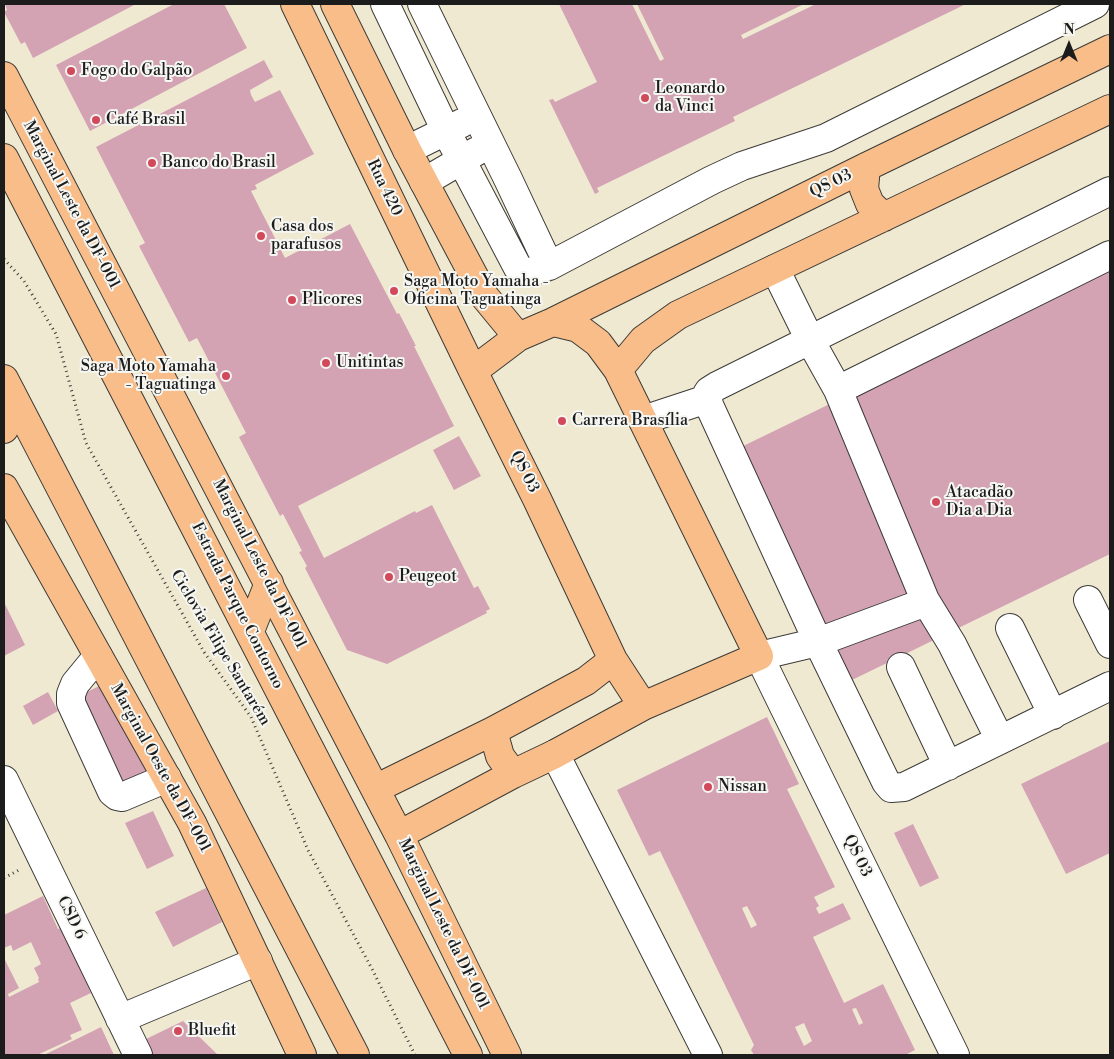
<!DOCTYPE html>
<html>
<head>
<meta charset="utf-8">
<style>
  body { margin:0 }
  #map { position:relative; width:1114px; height:1059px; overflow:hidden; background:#efe9d2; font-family:"Libre Bodoni",serif }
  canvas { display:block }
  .frame { position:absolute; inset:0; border:5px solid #1c1c1c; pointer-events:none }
  .north { position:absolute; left:1044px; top:20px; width:50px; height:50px; -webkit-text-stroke:4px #f6f6f2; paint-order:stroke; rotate:0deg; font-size:14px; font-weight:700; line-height:20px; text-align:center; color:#1c1c1c }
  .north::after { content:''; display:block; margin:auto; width:18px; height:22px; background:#1c1c1c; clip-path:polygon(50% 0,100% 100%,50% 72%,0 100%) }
</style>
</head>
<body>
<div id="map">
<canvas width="1114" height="1059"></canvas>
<div class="frame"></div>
<div class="north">N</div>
</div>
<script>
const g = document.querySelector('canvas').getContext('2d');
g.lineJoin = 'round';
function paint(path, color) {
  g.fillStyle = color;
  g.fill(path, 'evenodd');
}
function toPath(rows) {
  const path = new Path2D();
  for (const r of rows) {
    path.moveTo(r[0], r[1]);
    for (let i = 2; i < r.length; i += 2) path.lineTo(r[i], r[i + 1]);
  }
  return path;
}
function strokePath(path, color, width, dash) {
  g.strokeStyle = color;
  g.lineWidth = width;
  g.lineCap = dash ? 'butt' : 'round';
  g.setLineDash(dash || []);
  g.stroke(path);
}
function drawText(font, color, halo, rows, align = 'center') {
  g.font = font + ' "Libre Bodoni",serif';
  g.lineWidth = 4;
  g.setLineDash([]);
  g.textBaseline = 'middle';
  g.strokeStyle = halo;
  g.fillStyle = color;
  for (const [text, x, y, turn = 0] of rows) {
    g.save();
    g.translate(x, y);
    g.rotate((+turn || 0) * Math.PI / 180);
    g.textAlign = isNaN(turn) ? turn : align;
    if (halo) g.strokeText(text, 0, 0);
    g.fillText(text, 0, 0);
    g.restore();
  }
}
paint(toPath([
  [5,4,136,4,33,58,25,42,21,44,4,12,7,10],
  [174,4,224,4,247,48,90,131,56,65],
  [559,4,632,4,660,61,664,59,637,4,804,4,741,35,743,39,816,4,966,4,733,117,735,121,597,188,599,192,595,194,549,100,553,99,555,102,597,82],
  [264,60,273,77,250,90,251,95,255,102,280,90,314,154,255,185,257,189,251,191,285,258,350,224,397,314,399,313,416,346,414,346,454,426,298,506,324,558,415,511,416,513,432,505,474,588,478,586,490,609,486,611,487,613,387,664,347,650,305,568,307,566,299,552,302,551,283,514,280,516,239,437,246,433,197,338,189,342,139,246,145,243,96,147],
  [1110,268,1110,554,850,681,737,449],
  [459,436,481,476,454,490,433,450],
  [4,602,25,645,4,656],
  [107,682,152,773,119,789,75,698],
  [48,692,58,711,33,725,23,706],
  [767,717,799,784,787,789,835,887,814,897,819,906,816,908,819,914,843,903,851,919,813,937,844,1003,883,984,915,1050,905,1055,754,1055,751,1050,754,1045,660,851,649,856,617,790],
  [747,906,757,925,751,928,742,908],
  [856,1008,863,1023,859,1025,852,1009],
  [804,1023,812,1041,804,1046,795,1027],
  [1110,741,1110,853,1066,874,1021,784],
  [153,811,174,856,147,869,125,823],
  [913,824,939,878,920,887,894,833],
  [206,888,222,922,173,947,155,912],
  [43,896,58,929,61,928,91,993,70,1003,82,1030,70,1035,72,1039,37,1055,4,1055,4,958,19,988,8,994,9,997,39,982,38,979,39,978,34,968,41,964,31,942,13,951,11,945,4,948,4,915],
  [183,1021,218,1055,148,1055,142,1041],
  [101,1027,114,1055,44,1055,93,1031]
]), '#d3a3b4');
const minor = toPath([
  [385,4,446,131,518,268,528,273,549,266,712,180,742,166,826,138,1095,4],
  [422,4,508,179,549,266],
  [407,150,462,123],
  [424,182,477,151],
  [1110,191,717,386,709,391,707,394,709,405,818,642,886,782,891,788,904,787,1110,686],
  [775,269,810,340,838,390,925,600,952,644,1000,740],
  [838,390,1110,255],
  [643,420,707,399],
  [925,600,915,606,818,642,759,656,955,1055],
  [1088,600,1110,644],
  [1010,628,1053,715],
  [98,656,75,684,71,694,71,703,112,792,117,796,122,797,167,778],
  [901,667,948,766],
  [555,754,708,1055],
  [4,780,138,1055],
  [120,1019,258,961]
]);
const major = toPath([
  [295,4,473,371,537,499,613,660,643,706],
  [335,4,407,150,485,297,518,337],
  [4,76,399,835,507,1055],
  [866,167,864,189,870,204,884,217],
  [618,370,643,340,678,315,1110,109],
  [473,371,518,337,553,322,866,167,1110,49],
  [4,488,192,823,302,1055],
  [493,731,500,756,513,774],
  [375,789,493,731,586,681,613,660],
  [399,835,513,774,555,754,643,706,759,656,618,370,598,343,578,328,553,322]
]);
const highway = toPath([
  [4,158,468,1055],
  [4,379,355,1055],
  [4,429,12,394],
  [250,631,269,583]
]);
strokePath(minor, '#3c3b37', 30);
strokePath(major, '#3c3b37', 30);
strokePath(highway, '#3c3b37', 30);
strokePath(toPath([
  [4,259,24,281,56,334,86,443,204,652,251,717,308,850,372,969,415,1055],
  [4,878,19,870]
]), '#3c3b37', 3, [1, 4]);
strokePath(minor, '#fff', 28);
strokePath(major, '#f8bd88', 28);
strokePath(highway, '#f8bd88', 28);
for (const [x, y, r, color] of [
  [71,71,5,"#d1495b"],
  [645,98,5,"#d1495b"],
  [96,120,5,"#d1495b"],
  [152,163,5,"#d1495b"],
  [261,236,5,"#d1495b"],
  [394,291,5,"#d1495b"],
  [292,300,5,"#d1495b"],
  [326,363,5,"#d1495b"],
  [226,376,5,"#d1495b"],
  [562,421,5,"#d1495b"],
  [936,502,5,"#d1495b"],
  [389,577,5,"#d1495b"],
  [708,787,5,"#d1495b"],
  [178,1031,5,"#d1495b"]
]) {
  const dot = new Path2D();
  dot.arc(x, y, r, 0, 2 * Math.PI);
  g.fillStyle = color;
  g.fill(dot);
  strokePath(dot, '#f6f6f2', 2);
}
drawText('16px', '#1c1c1c', '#f6f6f2', [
  ["Fogo do Galpão",81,71],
  ["Leonardo",655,89],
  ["da Vinci",655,107],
  ["Café Brasil",106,120],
  ["Banco do Brasil",162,163],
  ["Casa dos",271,227],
  ["parafusos",271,245],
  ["Saga Moto Yamaha -",404,282],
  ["Oficina Taguatinga",404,300],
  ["Plicores",302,300],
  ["Unitintas",336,363],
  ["Saga Moto Yamaha",216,367,"right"],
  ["- Taguatinga",216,385,"right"],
  ["Carrera Brasília",572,421],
  ["Atacadão",946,493],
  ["Dia a Dia",946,511],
  ["Peugeot",399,577],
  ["Nissan",718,787],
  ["Bluefit",188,1031]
], 'left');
drawText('16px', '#1c1c1c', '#f6f6f2', [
  ["QS 03",831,184,-26],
  ["Rua 420",384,188,64],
  ["Marginal Leste da DF-001",71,205,62],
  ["QS 03",524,472,63],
  ["Marginal Leste da DF-001",259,564,63],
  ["Estrada Parque Contorno",237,606,63],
  ["Ciclovia Filipe Santarém",220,648,59],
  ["Marginal Oeste da DF-001",160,768,61],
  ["QS 03",857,856,64],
  ["CSD 6",71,918,64],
  ["Marginal Leste da DF-001",443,924,64]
]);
</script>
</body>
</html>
